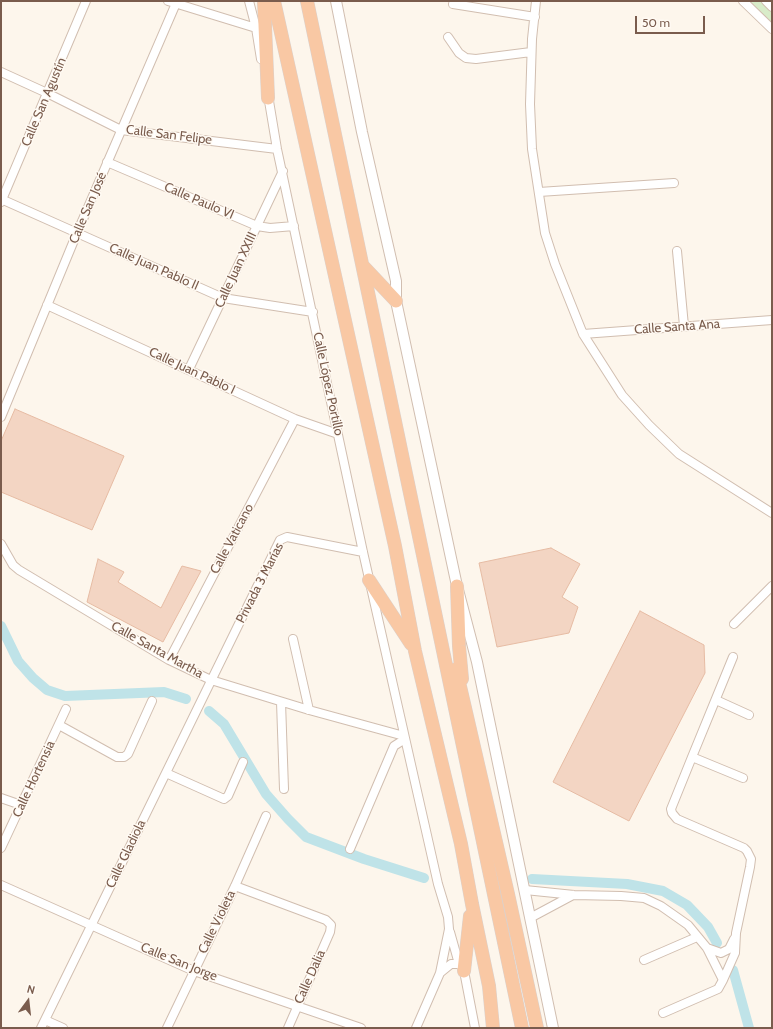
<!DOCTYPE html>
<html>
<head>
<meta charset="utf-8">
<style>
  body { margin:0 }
  #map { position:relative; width:773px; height:1029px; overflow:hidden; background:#fdf6ec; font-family:Cabin,sans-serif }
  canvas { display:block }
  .frame { position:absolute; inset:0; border:2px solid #7a5c4d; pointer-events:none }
  .north { position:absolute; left:8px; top:981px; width:40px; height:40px; -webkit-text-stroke:3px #fffaf3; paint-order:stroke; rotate:15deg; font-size:11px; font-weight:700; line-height:16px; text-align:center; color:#7a5c4d }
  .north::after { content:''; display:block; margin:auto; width:14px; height:18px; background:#7a5c4d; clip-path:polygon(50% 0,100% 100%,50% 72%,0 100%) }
  .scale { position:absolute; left:635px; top:16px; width:70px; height:18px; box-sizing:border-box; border:2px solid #7a5c4d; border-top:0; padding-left:5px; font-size:12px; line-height:14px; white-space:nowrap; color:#7a5c4d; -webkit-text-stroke:3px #fffaf3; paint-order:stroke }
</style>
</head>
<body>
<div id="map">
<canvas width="773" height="1029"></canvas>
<div class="frame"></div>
<div class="north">N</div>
<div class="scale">50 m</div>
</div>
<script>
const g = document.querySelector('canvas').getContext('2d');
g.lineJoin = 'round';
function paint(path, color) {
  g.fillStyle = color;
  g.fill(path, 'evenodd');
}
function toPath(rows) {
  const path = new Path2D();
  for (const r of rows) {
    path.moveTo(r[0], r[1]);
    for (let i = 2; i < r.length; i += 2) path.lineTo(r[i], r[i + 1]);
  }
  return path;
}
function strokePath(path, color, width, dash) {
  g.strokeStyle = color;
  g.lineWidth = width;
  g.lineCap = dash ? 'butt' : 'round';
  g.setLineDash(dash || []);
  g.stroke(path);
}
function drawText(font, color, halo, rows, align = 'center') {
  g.font = font + ' Cabin,sans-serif';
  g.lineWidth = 3;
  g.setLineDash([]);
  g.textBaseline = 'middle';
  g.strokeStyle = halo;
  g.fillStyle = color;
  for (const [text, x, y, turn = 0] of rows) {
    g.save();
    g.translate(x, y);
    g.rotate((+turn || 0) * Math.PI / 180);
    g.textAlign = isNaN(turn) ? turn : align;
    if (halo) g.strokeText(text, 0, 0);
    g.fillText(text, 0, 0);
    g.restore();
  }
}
paint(toPath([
  [748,1,761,1,772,12,772,24]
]), '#d8ecc9');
strokePath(toPath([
  [1,626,18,661,33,678,47,690,65,696,164,692,186,699],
  [209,711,224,724,266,794,288,819,306,837,364,859,424,878],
  [532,879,627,884,663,891,687,905,708,927,717,943],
  [733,970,749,1028]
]), '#bfe3e8', 10);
const building = toPath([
  [15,409,124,456,92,530,1,492,1,441,15,409],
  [551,548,580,564,562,597,578,607,569,633,497,647,479,563,551,548],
  [98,559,124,572,118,582,161,608,182,566,201,571,163,642,87,602,98,559],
  [640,611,704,645,705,673,629,821,553,782,640,611]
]);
paint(building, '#f3d5c3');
strokePath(building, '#e6bba3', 1);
const minor = toPath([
  [168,1,256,28],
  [249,1,256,28,261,59],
  [536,1,532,39,530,104,532,149,545,233,555,264,583,334,622,395,649,425,679,454,772,513],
  [743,1,772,29],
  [766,1,772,7],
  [453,4,535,17],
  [448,37,459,53,466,58,476,59,531,52],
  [1,72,47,93,121,130,277,149],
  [268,95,277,149,363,552,438,884,448,917,449,929,440,973,416,1028],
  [107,162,257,226,270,228,294,226],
  [539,192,674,183],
  [1,199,223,298,313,312],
  [1,202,86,1],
  [677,251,684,326],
  [47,305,295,419,338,434],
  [583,334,772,320],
  [189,369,283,171],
  [1,417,77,233,177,1],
  [1,544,13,565,19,570,169,660,211,680,309,710,404,736],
  [734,624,772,586],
  [293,639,309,710],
  [169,660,295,419],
  [716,700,749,715],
  [281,702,284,789],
  [59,725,117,757,124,757,128,754,152,701],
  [692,757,743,778],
  [166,773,224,799,228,796,243,762],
  [1,798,21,805],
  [1,848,66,709],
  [350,849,394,746,405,739],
  [1,885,194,971,361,1028],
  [235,886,326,920,331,925,330,932,288,1028],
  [525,890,574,895,621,896,644,898,661,906,688,925,707,948,723,980,718,989,663,1013],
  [530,918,573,895],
  [450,932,459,964],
  [707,948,721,953,729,949,734,939],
  [644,960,697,937],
  [440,973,451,964,459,964,462,967,464,971,475,1028],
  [723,980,735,953,736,933,750,867,751,859,747,851,744,848,677,819,672,813,671,809,692,757,733,657],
  [45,1020,63,1028],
  [41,1028,280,540,287,537,363,552],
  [167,1028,235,886,266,816]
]);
const tertiary = toPath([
  [336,1,362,132,396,281,396,301,457,586,477,662,553,1028]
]);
const trunk = toPath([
  [264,1,268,98],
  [274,1,395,546,415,651,461,844,472,904,489,986,493,1028],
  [307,1,522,1028],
  [363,266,396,301],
  [369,580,411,644],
  [457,586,459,646,462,679],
  [456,669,508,894,537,1028],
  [464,971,470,916]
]);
strokePath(minor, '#d1beb0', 10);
strokePath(tertiary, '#d1beb0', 12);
strokePath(trunk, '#dad1cd', 14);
strokePath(minor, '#fff', 8);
strokePath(tertiary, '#fff', 10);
strokePath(trunk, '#f9c8a4', 13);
drawText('13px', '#7a5c4d', '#fffaf3', [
  ["Calle San Agustín",44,102,-67],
  ["Calle San Felipe",169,135,7],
  ["Calle Paulo VI",199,201,23],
  ["Calle San José",88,208,-67],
  ["Calle Juan Pablo II",154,267,24],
  ["Calle Juan XXIII",236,270,-65],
  ["Calle Santa Ana",677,327,-4],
  ["Calle Juan Pablo I",192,371,25],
  ["Calle López Portillo",328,384,78],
  ["Calle Vaticano",232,539,-62],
  ["Privada 3 Marías",260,583,-63],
  ["Calle Santa Martha",157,650,29],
  ["Calle Hortensia",34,779,-65],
  ["Calle Gladiola",126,854,-64],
  ["Calle Violeta",217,922,-64],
  ["Calle San Jorge",179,962,22],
  ["Calle Dalia",310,977,-66]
]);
</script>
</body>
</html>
